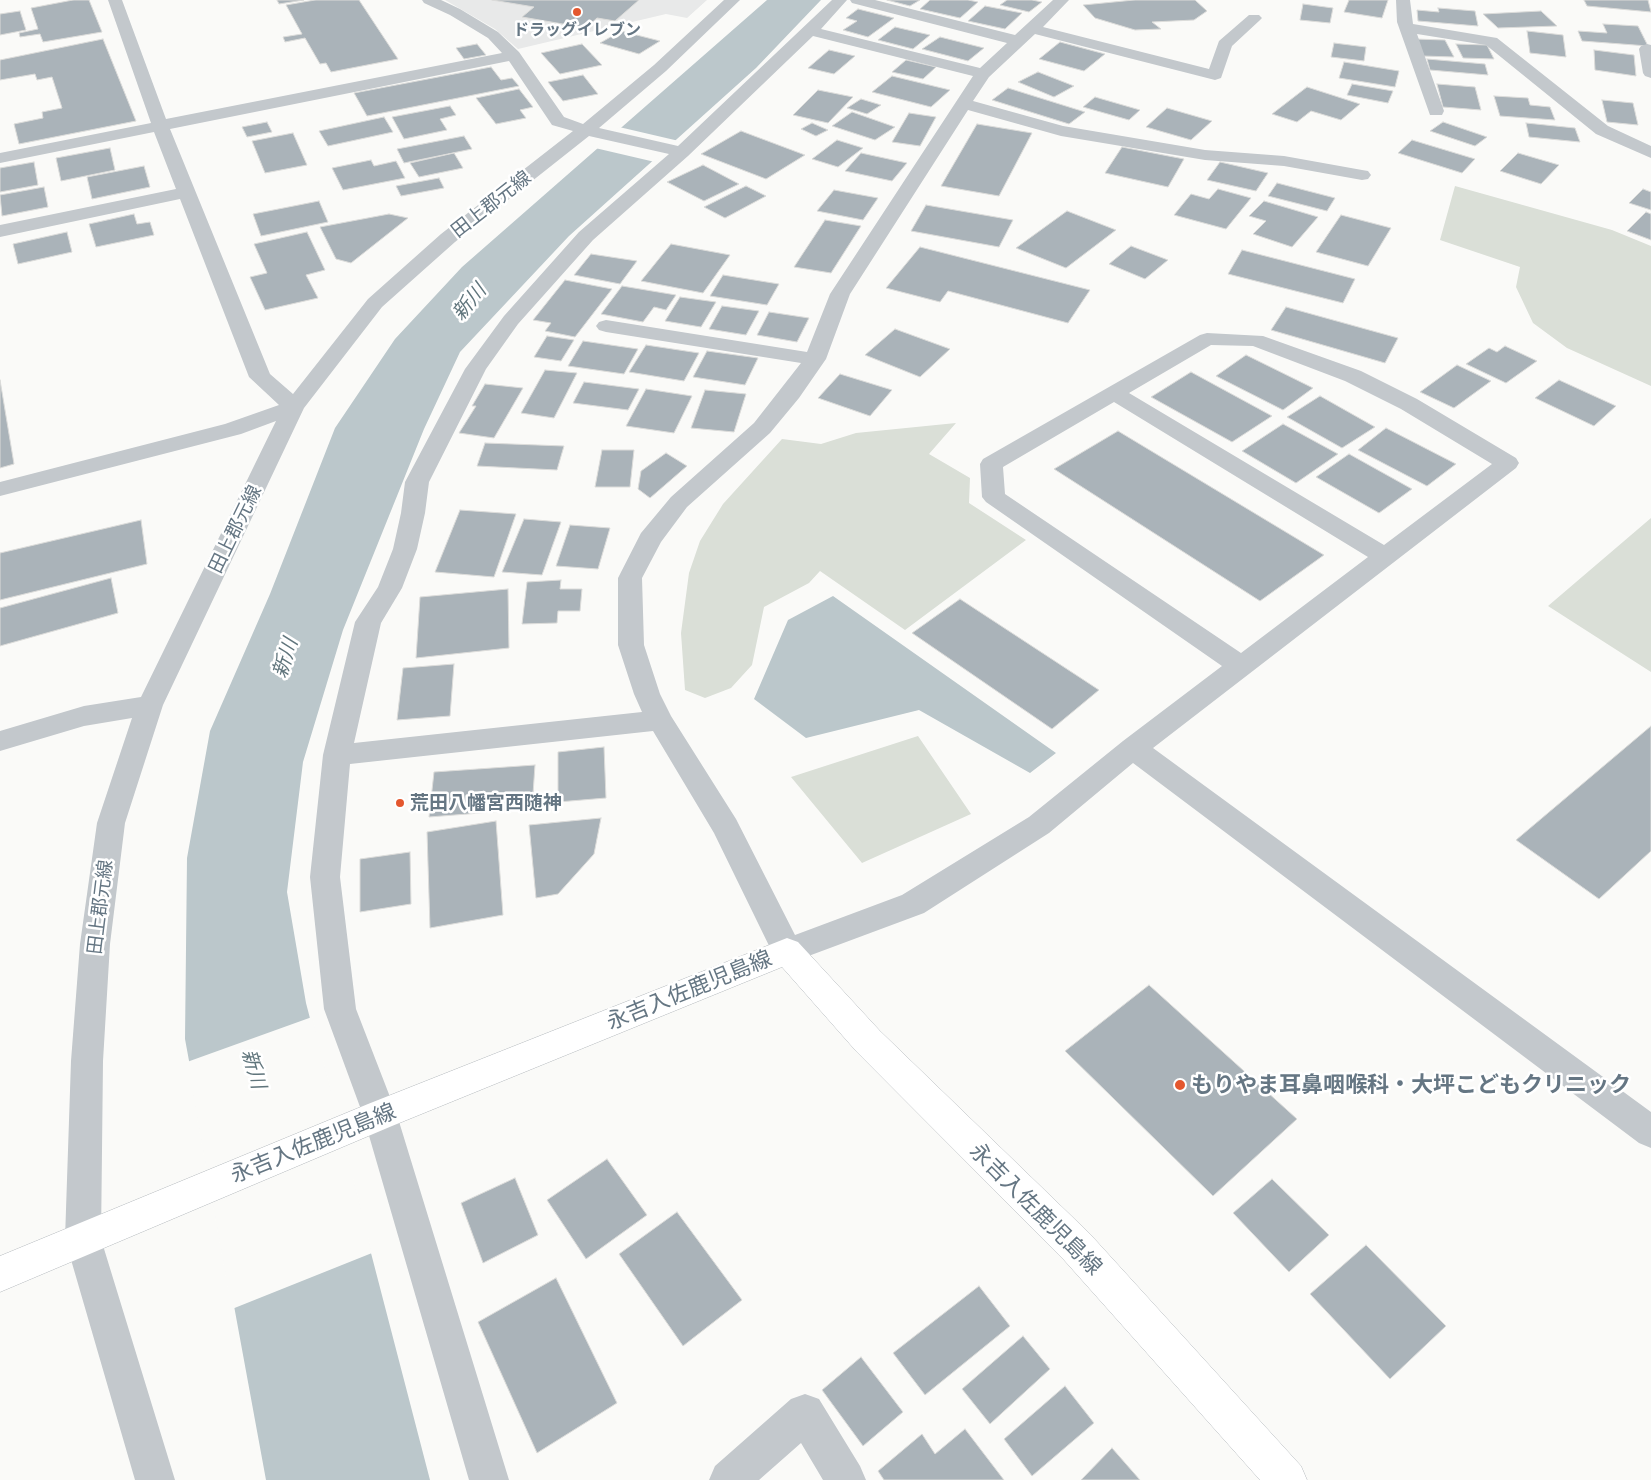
<!DOCTYPE html>
<html>
<head>
<meta charset="utf-8">
<style>
  body { margin:0 }
  canvas { display:block; background:#fafaf8 }
</style>
</head>
<body>
<canvas width="1651" height="1480"></canvas>
<script>
const g = document.querySelector('canvas').getContext('2d');
g.lineJoin = 'round';
function paint(path, color) {
  g.fillStyle = color;
  g.fill(path, 'evenodd');
}
function toPath(rows) {
  const path = new Path2D();
  for (const r of rows) {
    path.moveTo(r[0], r[1]);
    for (let i = 2; i < r.length; i += 2) path.lineTo(r[i], r[i + 1]);
  }
  return path;
}
function strokePath(path, color, width, dash) {
  g.strokeStyle = color;
  g.lineWidth = width;
  g.lineCap = dash ? 'butt' : 'round';
  g.setLineDash(dash || []);
  g.stroke(path);
}
function drawText(font, color, halo, rows, align = 'center') {
  g.font = font + ' "Exo 2","Noto Sans JP",sans-serif';
  g.lineWidth = 5;
  g.setLineDash([]);
  g.textBaseline = 'middle';
  g.strokeStyle = halo;
  g.fillStyle = color;
  for (const [text, x, y, turn = 0] of rows) {
    g.save();
    g.translate(x, y);
    g.rotate((+turn || 0) * Math.PI / 180);
    g.textAlign = isNaN(turn) ? turn : align;
    if (halo) g.strokeText(text, 0, 0);
    g.fillText(text, 0, 0);
    g.restore();
  }
}
paint(toPath([
  [445,0,707,0,687,18,666,14,518,49,495,29]
]), '#e8e9e9');
paint(toPath([
  [1455,186,1612,230,1651,246,1651,386,1567,348,1533,323,1516,287,1520,267,1440,240],
  [956,423,929,454,970,478,969,503,1026,540,905,630,820,571,809,583,764,607,752,665,731,688,705,698,685,690,681,633,689,573,700,541,723,504,782,439,821,444,856,433],
  [1651,518,1651,672,1548,606],
  [918,736,971,814,862,863,791,777]
]), '#dadfd7');
paint(toPath([
  [767,0,821,0,756,68,569,236,460,352,424,429,343,630,303,762,287,892,306,1003,430,1480,266,1480,185,1039,187,858,210,731,270,594,335,428,395,339,462,267],
  [833,596,1056,753,1030,773,919,710,806,738,754,699,788,620]
]), '#bbc7cb');
paint(toPath([
  [619,127,679,141,655,162,595,148],
  [312,1017,372,1253,232,1309,187,1062]
]), '#fafaf8');
const building = toPath([
  [73,0,89,0,102,32,43,42,40,34,20,37,19,33,38,29,31,8,73,0],
  [277,0,304,0,279,4,277,0],
  [315,0,359,0,398,59,331,72,326,63,320,64,305,38,285,42,283,37,302,34,286,5,315,0],
  [492,0,639,0,615,21,597,18,586,28,522,17,534,7,492,0],
  [887,0,920,0,910,6,887,0],
  [930,0,968,0,978,2,960,18,920,9,930,0],
  [1007,0,1032,0,1042,2,1029,12,1000,5,1007,0],
  [1134,0,1195,0,1207,11,1194,20,1152,22,1161,29,1135,30,1095,18,1083,5,1134,0],
  [1349,0,1388,0,1382,18,1344,12,1349,0],
  [1584,0,1648,0,1651,12,1587,6,1584,0],
  [1303,4,1333,8,1330,23,1300,20,1303,4],
  [985,6,1022,13,1005,29,968,21,985,6],
  [1438,8,1475,11,1478,26,1418,21,1417,10,1439,12,1438,8],
  [858,9,894,18,868,37,843,30,857,21,846,18,858,9],
  [20,11,26,30,0,35,0,14,20,11],
  [1541,11,1557,26,1498,28,1483,14,1541,11],
  [1603,24,1638,26,1648,46,1582,41,1578,31,1607,33,1603,24],
  [895,27,930,35,913,49,878,40,895,27],
  [621,31,660,41,639,54,600,43,621,31],
  [1527,31,1563,35,1566,57,1530,53,1527,31],
  [940,37,984,48,968,61,922,49,940,37],
  [103,39,136,121,19,144,14,124,43,118,42,112,62,108,52,77,37,80,35,74,0,80,0,60,103,39],
  [1415,39,1445,40,1454,57,1423,56,1415,39],
  [1060,42,1105,54,1084,71,1039,59,1060,42],
  [1334,43,1366,47,1364,61,1331,57,1334,43],
  [477,44,486,55,464,59,456,48,477,44],
  [582,44,602,65,560,74,541,53,582,44],
  [1456,44,1487,45,1494,59,1463,58,1456,44],
  [829,50,855,56,834,74,808,68,829,50],
  [1594,50,1634,55,1636,76,1595,70,1594,50],
  [1427,59,1485,64,1488,75,1430,70,1427,59],
  [906,60,936,67,923,79,892,72,906,60],
  [1344,62,1399,71,1395,87,1339,78,1344,62],
  [491,67,501,80,512,78,519,86,367,116,354,93,491,67],
  [1038,72,1074,86,1054,97,1018,82,1038,72],
  [583,75,598,94,563,101,548,82,583,75],
  [892,76,950,90,931,107,872,92,892,76],
  [1352,84,1393,91,1388,103,1347,95,1352,84],
  [1437,84,1475,87,1481,110,1443,107,1437,84],
  [1307,87,1360,104,1341,120,1311,111,1297,122,1272,114,1307,87],
  [1008,88,1085,112,1069,124,992,100,1008,88],
  [519,89,533,107,520,110,526,118,496,124,476,98,519,89],
  [818,90,853,97,828,123,793,115,818,90],
  [1494,96,1528,98,1530,105,1550,107,1555,120,1500,116,1494,96],
  [1095,97,1140,110,1129,120,1083,107,1095,97],
  [861,99,881,105,867,114,847,108,861,99],
  [1602,100,1633,103,1638,125,1607,122,1602,100],
  [450,106,456,115,440,119,447,130,404,139,392,117,450,106],
  [1167,108,1212,121,1191,140,1146,127,1167,108],
  [852,112,895,127,875,140,832,126,852,112],
  [909,113,936,117,920,146,892,142,909,113],
  [384,117,393,132,328,146,319,131,384,117],
  [267,122,272,132,247,137,242,127,267,122],
  [1443,122,1487,137,1475,146,1430,131,1443,122],
  [812,123,828,130,816,136,801,129,812,123],
  [1526,123,1575,128,1580,142,1529,137,1526,123],
  [977,124,1032,133,999,196,941,186,977,124],
  [741,131,805,155,766,179,701,154,741,131],
  [293,133,307,165,265,173,252,141,293,133],
  [464,136,472,149,404,163,397,149,464,136],
  [837,140,863,148,838,167,812,159,837,140],
  [1412,140,1475,159,1462,173,1398,153,1412,140],
  [1122,147,1184,159,1168,187,1105,173,1122,147],
  [110,148,115,170,61,181,56,158,110,148],
  [454,153,463,168,419,177,410,163,454,153],
  [861,153,907,163,892,181,845,171,861,153],
  [1518,153,1559,165,1541,184,1500,171,1518,153],
  [371,160,374,166,396,161,405,178,343,190,332,168,371,160],
  [34,162,38,185,0,192,0,168,34,162],
  [1220,162,1268,173,1256,191,1207,180,1220,162],
  [703,165,739,184,704,201,667,182,703,165],
  [144,166,150,187,92,199,87,177,144,166],
  [439,178,444,188,401,196,396,186,439,178],
  [1277,183,1335,198,1327,211,1268,196,1277,183],
  [746,186,766,196,725,218,704,207,746,186],
  [44,187,48,207,2,216,0,195,44,187],
  [1218,189,1251,198,1226,229,1174,215,1191,194,1209,199,1218,189],
  [1643,189,1651,192,1651,210,1629,203,1643,189],
  [834,190,878,198,863,220,817,211,834,190],
  [319,201,328,222,261,236,253,214,319,201],
  [1264,201,1318,217,1292,247,1253,234,1266,221,1249,216,1264,201],
  [926,205,1013,220,999,247,911,231,926,205],
  [1067,211,1116,230,1066,268,1016,248,1067,211],
  [1646,212,1651,214,1651,240,1627,231,1646,212],
  [134,214,137,224,150,222,154,235,96,247,89,224,134,214],
  [389,214,408,218,351,263,336,259,320,227,389,214],
  [1341,215,1391,228,1368,266,1316,252,1341,215],
  [825,220,861,226,831,273,794,267,825,220],
  [67,232,72,252,18,264,13,244,67,232],
  [307,232,325,270,306,275,318,298,265,310,250,277,267,273,254,244,307,232],
  [671,244,730,255,703,293,641,281,671,244],
  [1131,246,1168,260,1145,279,1109,264,1131,246],
  [920,247,1090,290,1068,323,948,291,940,302,886,288,920,247],
  [1242,250,1355,279,1343,303,1228,274,1242,250],
  [591,254,637,261,620,284,574,275,591,254],
  [723,275,779,284,767,305,710,296,723,275],
  [565,280,612,289,575,337,545,331,551,323,533,320,565,280],
  [622,286,676,295,666,310,654,307,643,322,601,314,622,286],
  [680,297,716,302,701,327,665,321,680,297],
  [722,306,759,311,746,335,709,329,722,306],
  [1286,307,1398,338,1385,363,1271,330,1286,307],
  [769,312,809,318,797,342,757,335,769,312],
  [895,329,950,349,920,377,865,355,895,329],
  [547,336,574,340,561,361,534,357,547,336],
  [583,341,638,349,624,374,568,366,583,341],
  [646,345,699,353,684,381,629,372,646,345],
  [1505,346,1537,361,1506,383,1466,364,1489,348,1497,352,1505,346],
  [707,351,758,358,745,385,693,377,707,351],
  [1246,355,1313,388,1283,410,1216,376,1246,355],
  [1457,365,1491,381,1454,408,1420,392,1457,365],
  [545,370,577,373,554,418,521,413,545,370],
  [1191,372,1272,416,1232,442,1151,397,1191,372],
  [840,374,892,390,870,416,818,398,840,374],
  [0,380,14,464,0,468,0,380],
  [1559,380,1616,406,1594,426,1535,398,1559,380],
  [584,382,639,389,628,410,573,403,584,382],
  [485,384,523,388,494,438,459,433,476,406,472,406,485,384],
  [646,389,692,396,674,433,626,426,646,389],
  [705,390,746,394,734,432,691,428,705,390],
  [1320,396,1375,427,1342,448,1287,417,1320,396],
  [1283,424,1338,454,1296,483,1242,451,1283,424],
  [1386,428,1456,464,1427,486,1358,450,1386,428],
  [1118,431,1324,555,1260,601,1054,469,1118,431],
  [485,443,564,446,557,470,477,466,485,443],
  [602,450,634,450,630,487,595,487,602,450],
  [666,453,687,466,650,498,638,489,641,471,666,453],
  [1349,454,1412,489,1379,513,1316,477,1349,454],
  [460,510,516,514,494,577,435,572,460,510],
  [524,519,561,522,542,575,502,572,524,519],
  [141,520,147,564,0,600,0,553,141,520],
  [570,525,610,528,598,569,556,566,570,525],
  [111,578,118,613,0,646,0,608,111,578],
  [561,580,560,589,582,589,580,611,558,611,557,623,522,624,527,582,561,580],
  [508,589,509,648,416,658,420,597,508,589],
  [960,599,1099,690,1052,729,912,633,960,599],
  [454,664,450,716,397,720,403,668,454,664],
  [1651,726,1651,851,1599,899,1516,840,1651,726],
  [604,747,606,798,558,802,558,752,604,747],
  [535,765,532,809,429,817,434,772,535,765],
  [601,818,594,854,558,894,536,898,529,825,601,818],
  [496,821,503,915,430,928,427,832,496,821],
  [410,852,411,904,360,912,360,859,410,852],
  [1149,985,1297,1119,1213,1196,1065,1051,1149,985],
  [607,1159,647,1215,586,1259,547,1200,607,1159],
  [515,1178,538,1235,483,1263,461,1203,515,1178],
  [1272,1179,1329,1235,1289,1272,1233,1213,1272,1179],
  [677,1212,742,1300,683,1346,619,1254,677,1212],
  [1366,1245,1446,1326,1390,1379,1310,1294,1366,1245],
  [556,1278,617,1403,537,1453,478,1322,556,1278],
  [979,1286,1010,1326,925,1395,893,1353,979,1286],
  [1023,1336,1050,1369,990,1424,962,1389,1023,1336],
  [861,1357,903,1412,863,1446,822,1390,861,1357],
  [1065,1386,1094,1423,1032,1476,1004,1439,1065,1386],
  [965,1429,1004,1480,884,1480,878,1471,922,1434,935,1454,965,1429],
  [1112,1448,1140,1480,1081,1480,1112,1448]
]);
paint(building, '#aab3b9');
strokePath(building, '#dcdcda', 1);
const major = toPath([
  [787,938,798,942,880,1031,1090,1234,1301,1466,1307,1480,1260,1480,1064,1260,856,1051,782,967,392,1126,0,1292,0,1256,368,1104,787,938]
]);
strokePath(major, '#b5babe', 1);
paint(toPath([
  [108,0,122,0,166,119,502,53,488,38,450,15,424,3,422,0,441,0,460,9,498,32,519,52,564,117,583,124,654,65,724,0,740,0,666,71,599,128,678,146,832,0,847,0,821,29,980,68,1007,43,852,3,850,0,875,0,1015,35,1053,0,1069,0,1043,27,1209,69,1219,41,1249,15,1259,15,1262,18,1259,21,1232,46,1221,78,1215,80,1035,34,989,77,973,101,1063,126,1205,150,1284,156,1362,170,1368,171,1371,175,1368,179,1362,180,1284,166,1205,160,1061,136,968,110,850,294,826,359,799,398,770,433,687,507,661,542,642,578,644,645,660,694,671,716,736,819,795,935,902,895,1029,817,1123,741,1222,666,986,502,982,497,980,464,983,459,1200,335,1207,333,1263,336,1361,371,1417,399,1516,458,1519,463,1516,468,1153,748,1651,1112,1651,1148,1639,1143,1133,763,1049,833,924,913,787,964,776,960,714,833,653,731,350,764,340,877,356,1009,397,1115,509,1480,469,1480,363,1115,324,1009,310,877,323,755,355,622,378,587,393,549,401,513,405,482,465,369,504,316,579,232,669,154,589,136,455,242,382,307,304,408,163,705,125,823,110,944,103,1061,101,1239,175,1480,135,1480,65,1239,71,1061,80,944,97,823,132,718,84,726,0,751,0,731,84,706,141,697,276,421,241,434,0,496,0,482,225,424,279,405,249,377,180,199,0,237,0,225,176,189,154,132,0,163,0,153,151,123,108,0],
  [813,36,973,76,830,294,807,352,606,320,599,322,596,326,599,330,606,332,801,363,754,423,671,497,641,533,618,578,618,645,634,694,642,712,354,743,381,623,402,588,417,549,425,513,429,482,486,369,518,324,593,240,688,156,813,36],
  [509,61,552,125,573,131,441,234,368,299,293,394,270,374,170,129,509,61],
  [1211,345,1253,346,1345,381,1401,409,1492,464,1384,545,1129,393,1211,345],
  [1114,402,1368,557,1241,653,1005,494,1003,467,1114,402],
  [1396,0,1410,0,1413,24,1497,38,1608,126,1651,146,1651,158,1596,134,1486,45,1417,34,1444,111,1442,115,1430,115,1397,22,1396,0],
  [1647,44,1651,45,1651,78,1645,76,1643,73,1639,49,1641,46,1647,44],
  [805,1394,819,1399,860,1466,866,1480,823,1480,801,1443,759,1480,709,1480,715,1466,791,1399,805,1394]
]), '#c3c8cc');
paint(major, '#fff');
for (const [x, y, r, color] of [
  [577,12,5,"#e4572e"],
  [400,803,5,"#e4572e"],
  [1180,1085,6,"#e4572e"]
]) {
  const dot = new Path2D();
  dot.arc(x, y, r, 0, 2 * Math.PI);
  g.fillStyle = color;
  g.fill(dot);
  strokePath(dot, '#fff', 2);
}
drawText('bold 16px', '#657683', '#fff', [
  ["ドラッグイレブン",577,30]
]);
drawText('19px', '#657683', '#fff', [
  ["田上郡元線",491,204,-38],
  ["田上郡元線",235,529,-64],
  ["田上郡元線",100,907,-83]
]);
drawText('bold 19px', '#657683', '#fff', [
  ["荒田八幡宮西随神",410,803]
], 'left');
drawText('italic 20px', '#60757c', '#fff', [
  ["新川",469,302,-50],
  ["新川",285,658,-72],
  ["新川",254,1069,74]
]);
drawText('22px', '#657683', '#fff', [
  ["永吉入佐鹿児島線",689,990,-22],
  ["永吉入佐鹿児島線",313,1143,-22],
  ["永吉入佐鹿児島線",1036,1209,45]
]);
drawText('bold 22px', '#657683', '#fff', [
  ["もりやま耳鼻咽喉科・大坪こどもクリニック",1191,1085]
], 'left');
</script>
</body>
</html>
